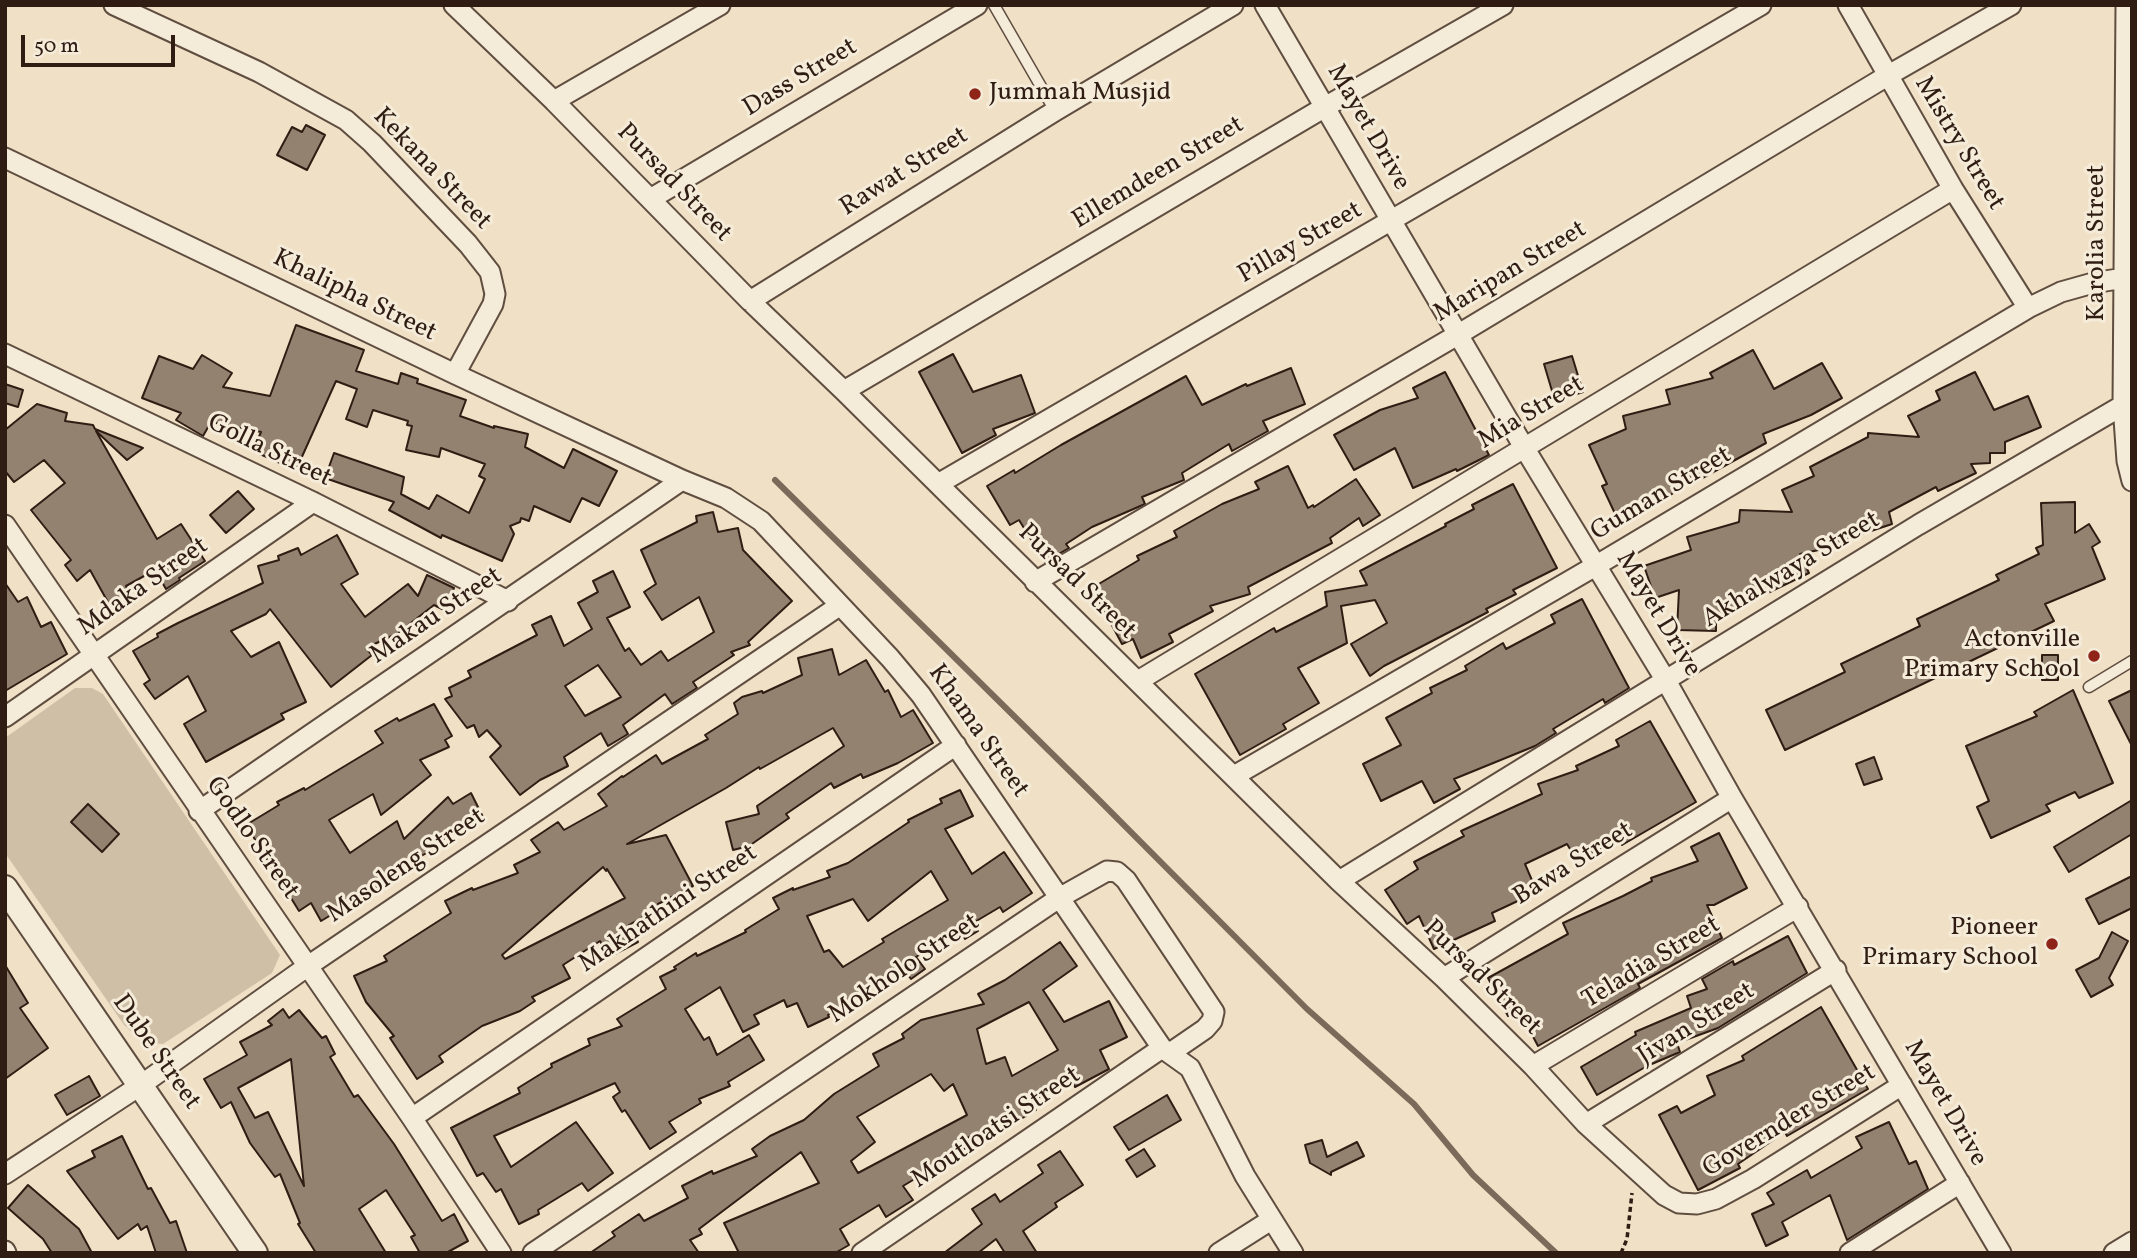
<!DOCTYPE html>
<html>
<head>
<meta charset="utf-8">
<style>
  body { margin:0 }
  #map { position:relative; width:2137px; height:1258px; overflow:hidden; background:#f0e0c5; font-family:Vollkorn,serif }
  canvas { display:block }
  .frame { position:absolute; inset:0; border:7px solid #2f1d14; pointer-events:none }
  .scale { position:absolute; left:21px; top:35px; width:154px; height:32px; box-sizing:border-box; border:4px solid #2f1d14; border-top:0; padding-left:9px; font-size:21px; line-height:24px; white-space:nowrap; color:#2f1d14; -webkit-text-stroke:5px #f5ebd9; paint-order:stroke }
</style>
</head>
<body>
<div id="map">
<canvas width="2137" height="1258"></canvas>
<div class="frame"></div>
<div class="scale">50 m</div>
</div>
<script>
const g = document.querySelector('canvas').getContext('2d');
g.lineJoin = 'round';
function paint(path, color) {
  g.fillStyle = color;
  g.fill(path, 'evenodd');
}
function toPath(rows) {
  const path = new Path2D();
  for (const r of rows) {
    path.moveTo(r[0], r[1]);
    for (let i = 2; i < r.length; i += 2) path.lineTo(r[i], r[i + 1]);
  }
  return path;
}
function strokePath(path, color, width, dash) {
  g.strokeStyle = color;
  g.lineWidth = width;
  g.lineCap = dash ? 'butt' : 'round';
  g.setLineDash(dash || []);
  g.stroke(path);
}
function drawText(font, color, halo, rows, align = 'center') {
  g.font = font + ' Vollkorn,serif';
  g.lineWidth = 6;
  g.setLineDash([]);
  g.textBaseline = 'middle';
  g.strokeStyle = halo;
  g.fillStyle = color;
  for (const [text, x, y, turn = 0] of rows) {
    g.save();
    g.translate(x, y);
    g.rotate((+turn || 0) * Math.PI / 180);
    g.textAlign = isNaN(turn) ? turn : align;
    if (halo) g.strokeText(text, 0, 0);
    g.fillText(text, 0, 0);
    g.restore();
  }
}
paint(toPath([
  [75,688,92,688,103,694,280,955,272,973,163,1044,143,1042,124,1025,5,853,5,738]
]), '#cfbfa7');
strokePath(toPath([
  [775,480,1100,801,1307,1009,1414,1104,1473,1175,1556,1253]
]), '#7b6a5a', 6);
const building = toPath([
  [306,125,325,135,307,170,277,155,292,127,302,132,306,125],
  [296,325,364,350,356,371,398,384,401,373,418,379,417,383,466,400,460,416,494,428,494,426,528,434,525,447,564,468,573,449,617,471,599,506,582,498,570,522,534,506,529,521,521,518,520,522,510,526,514,534,502,561,442,535,441,538,389,510,394,502,325,478,334,453,404,477,401,494,429,509,437,495,469,513,485,479,479,476,485,464,441,448,439,457,406,450,412,426,407,425,408,421,373,410,367,427,346,419,357,389,336,381,296,470,253,451,261,432,211,422,203,436,176,420,181,413,142,398,159,356,193,369,202,355,232,373,223,387,270,396,296,325],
  [1753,350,1774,389,1822,363,1842,398,1811,415,1763,434,1766,443,1697,481,1694,475,1666,499,1618,520,1602,486,1607,484,1589,445,1626,429,1623,416,1670,404,1666,390,1713,378,1710,373,1753,350],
  [953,354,973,392,1021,375,1035,413,993,429,996,435,962,453,919,372,953,354],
  [1572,356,1583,392,1555,401,1544,364,1572,356],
  [1291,368,1305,404,1263,421,1268,431,1232,451,1229,444,1182,473,1184,480,1142,497,1145,504,1092,527,1066,544,1069,548,1045,562,1019,520,1010,525,987,486,1014,470,1015,473,1061,445,1186,376,1202,405,1246,384,1247,386,1291,368],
  [1445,372,1489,455,1457,471,1456,469,1413,488,1395,448,1354,470,1334,435,1380,410,1418,398,1413,388,1445,372],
  [1975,372,1994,410,2028,396,2041,427,2005,442,2005,453,1990,453,1990,463,1971,464,1976,473,1938,491,1936,487,1889,512,1892,524,1841,541,1842,545,1800,554,1809,573,1716,618,1716,631,1677,630,1679,590,1655,598,1644,566,1691,550,1687,537,1739,522,1740,510,1792,512,1782,490,1814,476,1810,467,1868,437,1868,433,1919,437,1908,416,1940,400,1936,391,1975,372],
  [5,384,23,390,18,407,5,403,5,384],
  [37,404,67,413,65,421,93,425,95,429,143,448,127,460,96,431,157,539,181,524,205,561,179,578,180,580,166,589,155,570,126,586,134,603,114,613,90,570,77,581,65,565,71,560,31,510,65,483,44,460,14,482,5,471,5,430,37,404],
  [1288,466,1308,508,1313,505,1314,507,1356,479,1380,515,1363,526,1359,518,1330,538,1332,543,1248,587,1250,594,1210,606,1213,611,1169,634,1173,642,1141,658,1133,639,1122,644,1092,588,1139,560,1137,556,1177,537,1174,531,1222,504,1259,489,1255,482,1288,466],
  [1513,484,1557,568,1513,590,1516,594,1486,609,1488,612,1384,666,1370,676,1351,644,1387,623,1375,600,1341,606,1347,643,1298,668,1319,703,1283,724,1286,729,1240,755,1195,674,1274,628,1276,632,1327,606,1325,592,1367,585,1360,571,1446,526,1445,524,1474,509,1472,505,1513,484],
  [238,491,254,509,226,533,210,515,238,491],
  [2075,502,2075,533,2089,524,2100,542,2092,547,2105,579,2045,604,2054,621,1785,750,1766,710,1845,672,1841,664,1920,626,1917,619,1999,580,1996,575,2039,554,2036,548,2043,545,2041,503,2075,502],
  [713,512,718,532,738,528,743,550,792,601,748,642,750,645,731,652,734,655,693,682,697,688,672,704,665,694,623,725,628,734,608,746,601,733,564,757,568,766,540,780,520,795,490,757,501,746,487,730,479,737,474,725,467,728,445,699,452,696,449,688,471,677,468,671,537,635,532,625,551,616,564,646,592,629,578,603,598,592,593,581,613,571,630,607,607,618,625,651,629,648,641,665,661,651,668,661,714,632,699,597,662,620,644,592,656,584,641,550,697,522,696,516,713,512],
  [598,665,621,697,585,716,565,686,598,665],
  [337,535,358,574,341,584,365,617,408,584,418,596,427,575,454,588,444,610,434,605,398,633,366,648,372,655,331,687,270,609,266,614,231,631,251,657,279,642,306,702,281,714,284,719,206,762,184,724,206,711,188,676,155,699,144,684,150,680,133,651,158,637,157,634,178,623,263,583,258,566,279,560,278,556,298,548,301,555,337,535],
  [5,583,18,602,27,597,41,627,51,622,67,654,5,691,5,583],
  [1582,599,1629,688,1605,703,1603,699,1553,729,1556,733,1535,746,1454,779,1460,789,1434,803,1422,781,1381,801,1363,764,1401,745,1386,718,1432,693,1430,688,1467,670,1465,666,1503,643,1506,649,1555,623,1551,615,1582,599],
  [832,649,839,675,866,660,885,692,888,690,901,717,913,710,933,743,898,763,863,778,861,774,834,788,831,783,786,814,789,818,749,846,733,850,726,822,759,814,757,806,844,746,833,728,760,769,759,767,726,788,627,844,666,835,693,886,658,904,660,907,629,925,638,942,609,957,600,941,563,965,570,978,532,997,535,1001,520,1011,482,1026,439,1056,443,1062,417,1079,390,1038,394,1036,366,1002,354,976,387,961,384,956,451,913,445,901,472,888,473,890,518,873,514,865,540,852,531,840,558,822,564,830,607,806,598,794,622,776,623,777,656,755,662,764,708,739,705,735,738,714,734,703,742,697,762,691,763,693,802,675,798,658,832,649],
  [603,867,606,871,607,869,625,898,505,959,502,955,603,867],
  [2042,655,2058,655,2058,680,2042,680,2042,655],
  [2073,690,2113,783,2079,798,2075,792,2046,805,2050,811,1991,838,1977,807,1989,801,1966,746,2037,716,2034,712,2073,690],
  [2132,690,2132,746,2109,701,2132,690],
  [434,704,452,736,445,740,449,747,420,760,431,775,381,815,373,794,329,820,350,853,397,821,404,839,448,797,453,804,471,793,483,817,452,831,432,850,405,865,406,867,368,893,321,921,311,903,299,911,246,825,279,805,277,802,304,788,305,790,383,743,375,731,397,718,399,721,434,704],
  [1650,721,1696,802,1622,845,1618,838,1578,862,1567,844,1525,864,1537,892,1492,913,1495,921,1434,949,1419,916,1407,924,1385,890,1418,869,1414,862,1464,836,1461,831,1542,794,1538,784,1578,770,1576,766,1619,746,1616,740,1650,721],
  [1874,757,1882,779,1864,785,1856,764,1874,757],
  [960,790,973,816,945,829,972,874,1004,852,1032,893,1003,912,1000,907,973,923,978,931,965,939,958,928,926,947,928,949,916,957,925,969,911,979,902,967,865,989,866,991,828,1015,829,1017,808,1027,797,1003,787,1007,784,1000,754,1015,759,1024,743,1032,720,987,685,1009,704,1040,709,1037,717,1055,749,1035,764,1060,728,1082,730,1086,699,1099,701,1103,669,1122,676,1132,650,1149,625,1110,622,1112,613,1097,620,1092,615,1083,494,1136,511,1167,576,1122,613,1173,588,1191,582,1183,538,1210,539,1214,519,1224,501,1189,496,1192,483,1173,477,1176,451,1128,520,1093,518,1088,552,1067,551,1064,590,1045,588,1039,622,1026,617,1019,666,989,660,977,676,969,674,967,696,953,697,956,746,932,745,930,779,909,773,898,793,888,793,890,830,877,827,871,848,863,909,822,908,820,942,803,940,799,960,790],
  [931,871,948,900,882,939,884,942,843,967,829,950,824,952,807,916,853,899,868,921,931,871],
  [2132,800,2132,834,2069,872,2054,847,2132,800],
  [88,804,119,834,102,852,71,822,88,804],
  [1719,833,1747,888,1714,905,1707,905,1722,938,1638,984,1640,988,1538,1046,1519,1010,1508,1016,1488,978,1568,934,1563,923,1623,896,1652,881,1651,878,1698,861,1691,847,1719,833],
  [2132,876,2132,908,2099,924,2086,899,2132,876],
  [2112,932,2128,941,2109,978,2113,985,2091,997,2076,970,2099,958,2112,932],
  [1788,936,1807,973,1718,1028,1677,1043,1680,1052,1647,1066,1597,1095,1581,1067,1636,1035,1635,1032,1691,1008,1687,996,1707,989,1702,979,1733,961,1734,965,1788,936],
  [1060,942,1077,966,1043,990,1064,1022,1109,1001,1127,1037,1100,1050,1109,1069,1075,1087,1072,1078,1031,1102,1036,1110,1009,1126,1005,1120,963,1140,966,1148,903,1186,913,1200,886,1217,879,1205,840,1229,849,1245,835,1253,739,1253,724,1223,819,1183,801,1152,699,1229,702,1234,690,1240,699,1253,590,1253,615,1236,612,1232,639,1214,644,1221,688,1198,682,1186,712,1171,713,1174,757,1156,752,1149,770,1136,804,1120,834,1094,879,1066,873,1054,904,1038,902,1034,921,1020,984,1004,978,994,1005,980,1060,942],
  [1029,1002,1058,1050,1012,1076,1005,1057,986,1064,977,1029,1029,1002],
  [931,1074,944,1091,953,1084,967,1115,858,1173,851,1161,875,1142,857,1117,931,1074],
  [5,965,28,1003,20,1008,48,1048,5,1079,5,965],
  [1821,1007,1868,1089,1787,1136,1785,1132,1738,1164,1740,1168,1698,1190,1659,1115,1677,1106,1681,1113,1715,1095,1707,1076,1744,1060,1742,1056,1821,1007],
  [283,1009,289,1018,299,1010,322,1038,326,1036,335,1054,330,1057,354,1097,358,1095,394,1144,442,1221,454,1214,468,1241,446,1253,420,1253,411,1237,415,1235,386,1190,359,1209,386,1253,316,1253,298,1224,300,1223,280,1174,275,1177,250,1143,231,1102,221,1108,204,1079,247,1055,240,1042,272,1025,268,1021,283,1009],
  [291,1059,304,1186,268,1112,255,1118,238,1088,291,1059],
  [89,1076,100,1096,67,1115,55,1095,89,1076],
  [1167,1095,1181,1120,1129,1150,1114,1127,1167,1095],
  [1889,1122,1909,1164,1916,1161,1928,1189,1847,1240,1830,1195,1782,1222,1788,1235,1766,1246,1752,1214,1774,1204,1767,1193,1807,1170,1811,1178,1862,1148,1856,1137,1889,1122],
  [122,1136,148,1189,151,1188,170,1223,176,1221,187,1253,156,1253,147,1226,141,1230,138,1224,118,1239,67,1171,95,1157,92,1151,122,1136],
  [1322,1140,1327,1157,1357,1142,1364,1156,1331,1172,1331,1175,1310,1163,1305,1145,1322,1140],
  [1144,1149,1155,1166,1137,1177,1126,1160,1144,1149],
  [1060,1151,1083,1185,1055,1203,1057,1207,1023,1231,1037,1253,1005,1253,996,1239,978,1253,944,1253,982,1224,972,1209,995,1194,1000,1202,1043,1173,1038,1165,1060,1151],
  [28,1185,79,1229,92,1253,52,1253,43,1239,8,1208,28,1185]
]);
paint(building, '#938270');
strokePath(building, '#2f1d14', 2);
const service = toPath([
  [994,5,1055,111],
  [2089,687,2132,661]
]);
const minor = toPath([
  [114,5,259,72,346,120,372,143,468,244,490,272,495,294,493,304,455,374],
  [454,5,554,101,750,301,844,391,1339,881,1444,978,1533,1066,1586,1124,1664,1195,1679,1203,1697,1204,1716,1199,1753,1179,1902,1085],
  [1265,5,1525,449,1665,679,1732,798,2001,1253],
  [1848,5,1953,189,2028,308],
  [2126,5,2123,405,2127,461,2132,481],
  [554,101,720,5],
  [5,158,455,374,682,480],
  [652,198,977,5],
  [750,301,1055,111,1233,5],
  [5,354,313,502,508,601],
  [844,391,1325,107,1503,5],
  [938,484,1761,5],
  [5,525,412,1118,501,1253],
  [1035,582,1459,334,1887,76,2011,5],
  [1138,681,1953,189],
  [5,717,313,502],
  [1234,776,1597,565,2028,308,2061,292,2093,283,2124,278],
  [199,811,682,480,726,498,761,521,890,658,921,695,1162,1048,1190,1068,1245,1176,1293,1253],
  [1339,881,1918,525,2132,400],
  [1444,978,1732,798],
  [1533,1066,1798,907],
  [412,1118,956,745],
  [1586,1124,1836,970],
  [5,1174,141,1085,308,966,839,606],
  [5,1251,6,1253],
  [533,1253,1059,898,1107,871,1117,872,1126,880,1214,1012,1212,1021,1205,1029,1170,1053],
  [862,1253,1162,1048],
  [1219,1253,1271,1220],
  [1850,1253,1960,1183],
  [2114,1253,2132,1242]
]);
const tertiary = toPath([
  [5,888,255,1253]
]);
strokePath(service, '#5f4e40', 13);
strokePath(minor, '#5f4e40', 23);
strokePath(tertiary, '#5f4e40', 28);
strokePath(toPath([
  [1621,1253,1627,1239,1632,1193]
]), '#2f1d14', 3.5, [5, 3.5]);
strokePath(service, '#f5ebd9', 10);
strokePath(minor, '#f5ebd9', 19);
strokePath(tertiary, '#f5ebd9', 24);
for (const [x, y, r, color] of [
  [975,94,7,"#8f2418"],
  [2094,656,7,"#8f2418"],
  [2052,944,7,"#8f2418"]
]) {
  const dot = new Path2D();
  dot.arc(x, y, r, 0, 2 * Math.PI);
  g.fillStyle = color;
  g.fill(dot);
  strokePath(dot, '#f5ebd9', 2.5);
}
drawText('26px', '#2f1d14', '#f5ebd9', [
  ["Dass Street",801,79,-31],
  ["Mayet Drive",1367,128,60],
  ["Mistry Street",1958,144,59],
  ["Kekana Street",431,170,46],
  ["Rawat Street",905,173,-32],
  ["Ellemdeen Street",1159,174,-31],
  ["Pursad Street",673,184,46],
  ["Karolia Street",2098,243,-90],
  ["Pillay Street",1301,244,-30],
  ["Maripan Street",1511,273,-31],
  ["Khalipha Street",354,297,26],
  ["Mia Street",1532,414,-31],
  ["Golla Street",269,452,26],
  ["Guman Street",1662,495,-31],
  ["Akhalwaya Street",1792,571,-31],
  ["Pursad Street",1076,583,44],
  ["Mdaka Street",144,588,-35],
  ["Mayet Drive",1657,615,59],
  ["Makau Street",437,617,-34],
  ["Khama Street",977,732,55],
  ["Godlo Street",251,839,55],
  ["Bawa Street",1574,865,-32],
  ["Masoleng Street",407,867,-34],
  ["Makhathini Street",669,910,-34],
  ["Teladia Street",1652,964,-31],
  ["Mokholo Street",905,970,-34],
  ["Pursad Street",1481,979,44],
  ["Jivan Street",1697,1025,-32],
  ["Dube Street",155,1053,55],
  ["Mayet Drive",1944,1104,60],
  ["Governder Street",1790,1122,-31],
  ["Moutloatsi Street",997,1129,-34]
]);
drawText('26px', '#2f1d14', '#f5ebd9', [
  ["Jummah Musjid",989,94,"left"],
  ["Actonville",2080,641],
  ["Primary School",2080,671],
  ["Pioneer",2038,929],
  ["Primary School",2038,959]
], 'right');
</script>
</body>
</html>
